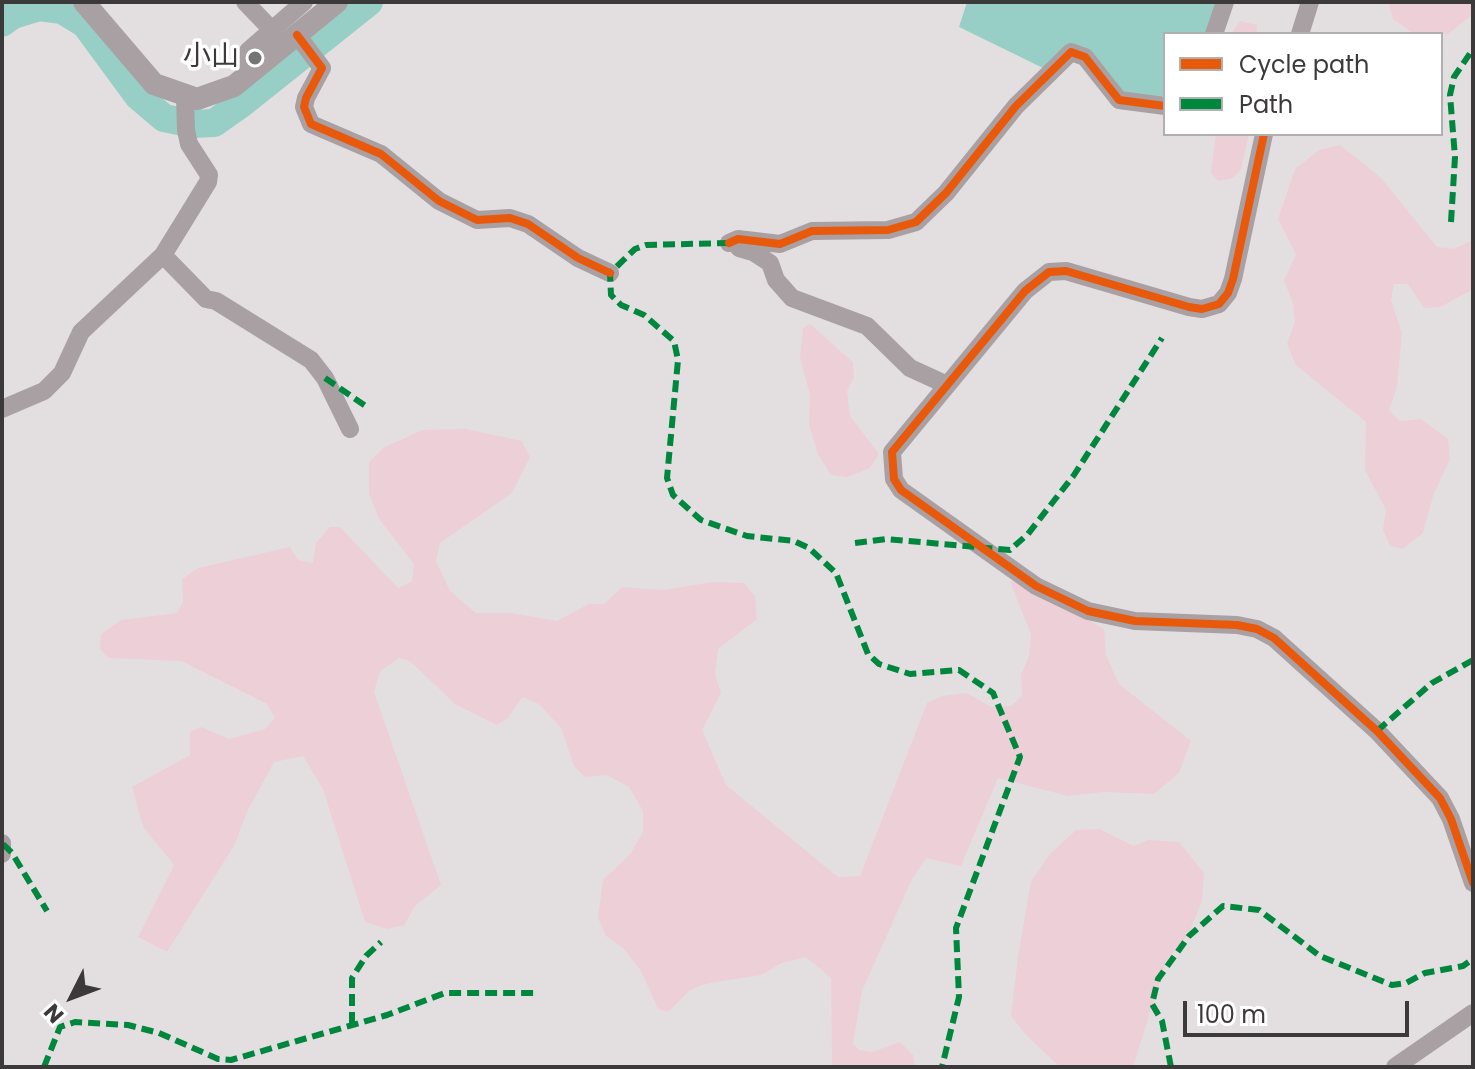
<!DOCTYPE html>
<html>
<head>
<meta charset="utf-8">
<style>
  body { margin:0 }
  #map { position:relative; width:1475px; height:1069px; overflow:hidden; background:#e3dfe0; font-family:Poppins,sans-serif }
  canvas { display:block }
  .frame { position:absolute; inset:0; border:4px solid #3c393a; pointer-events:none }
  .legend { position:absolute; left:1163px; top:32px; width:280px; height:104px; box-sizing:border-box; background:#fff; border:2px solid #b1b0b0; margin:0; padding:10px 14px; list-style:none; font-size:24px; color:#3c393a }
  .legend li { display:flex; align-items:center; gap:16px; height:40px }
  .legend b { width:40px; border:2px solid #b1b0b0 }
  .north { position:absolute; left:32px; top:957px; width:80px; height:80px; -webkit-text-stroke:6px #fff; paint-order:stroke; rotate:228deg; font-size:22px; font-weight:700; line-height:32px; text-align:center; color:#3c393a }
  .north::after { content:''; display:block; margin:auto; width:28px; height:36px; background:#3c393a; clip-path:polygon(50% 0,100% 100%,50% 72%,0 100%) }
  .scale { position:absolute; left:1183px; top:1001px; width:226px; height:36px; box-sizing:border-box; border:4px solid #3c393a; border-top:0; padding-left:10px; font-size:24px; line-height:28px; white-space:nowrap; color:#3c393a; -webkit-text-stroke:6px #fff; paint-order:stroke }
</style>
</head>
<body>
<div id="map">
<canvas width="1475" height="1069"></canvas>
<div class="frame"></div>
<ul class="legend">
<li><b style="height:10px;background:#e8590c"></b>Cycle path</li>
<li><b style="height:10px;background:#00873e"></b>Path</li>
</ul>
<div class="north">N</div>
<div class="scale">100 m</div>
</div>
<script>
const g = document.querySelector('canvas').getContext('2d');
g.lineJoin = 'round';
function paint(path, color) {
  g.fillStyle = color;
  g.fill(path, 'evenodd');
}
function toPath(rows) {
  const path = new Path2D();
  for (const r of rows) {
    path.moveTo(r[0], r[1]);
    for (let i = 2; i < r.length; i += 2) path.lineTo(r[i], r[i + 1]);
  }
  return path;
}
function strokePath(path, color, width, dash) {
  g.strokeStyle = color;
  g.lineWidth = width;
  g.lineCap = dash ? 'butt' : 'round';
  g.setLineDash(dash || []);
  g.stroke(path);
}
function drawText(font, color, halo, rows, align = 'center') {
  g.font = font + ' Poppins,"Noto Sans JP",sans-serif';
  g.lineWidth = 7;
  g.setLineDash([]);
  g.textBaseline = 'middle';
  g.strokeStyle = halo;
  g.fillStyle = color;
  for (const [text, x, y, turn = 0] of rows) {
    g.save();
    g.translate(x, y);
    g.rotate((+turn || 0) * Math.PI / 180);
    g.textAlign = isNaN(turn) ? turn : align;
    if (halo) g.strokeText(text, 0, 0);
    g.fillText(text, 0, 0);
    g.restore();
  }
}
paint(toPath([
  [1388,2,1473,2,1473,14,1448,34,1414,34,1393,19],
  [1240,21,1257,25,1257,34,1231,34],
  [1216,134,1249,134,1241,169,1233,178,1218,181,1211,172],
  [1340,145,1381,178,1437,247,1454,249,1473,240,1473,287,1470,291,1440,307,1424,308,1408,284,1394,284,1391,300,1402,333,1397,387,1389,410,1400,421,1421,419,1448,439,1450,459,1433,496,1423,533,1403,549,1390,546,1383,530,1386,510,1365,470,1366,422,1296,365,1287,344,1295,322,1293,304,1284,280,1296,255,1278,219,1295,169,1319,150],
  [810,324,853,362,854,377,847,391,850,416,879,454,870,468,847,477,831,475,818,454,809,425,810,395,800,358,803,328],
  [466,429,522,441,530,457,512,493,440,543,436,561,450,591,476,613,511,613,557,621,589,604,604,604,622,587,663,590,713,582,744,583,755,596,757,619,718,649,715,674,721,693,702,730,726,785,838,877,860,876,927,703,942,696,967,693,991,707,1011,706,1022,696,1021,675,1029,656,1031,634,1010,582,1021,581,1104,629,1106,655,1119,684,1191,741,1179,773,1154,794,1104,792,1068,796,998,778,961,866,926,858,912,879,862,991,853,1044,859,1050,872,1052,900,1042,913,1055,915,1067,832,1067,831,978,806,957,782,963,761,975,704,984,689,991,668,1012,658,1009,641,971,623,948,606,936,598,918,603,880,631,853,643,832,643,811,629,787,607,775,585,777,574,766,561,728,539,704,522,697,508,718,497,725,455,704,410,661,399,658,380,671,374,692,441,885,415,906,404,925,387,929,365,922,323,789,303,756,274,762,248,810,234,846,167,952,138,937,174,865,143,827,132,787,190,755,190,732,201,727,229,739,265,729,275,718,267,704,181,661,109,658,100,649,101,634,121,620,177,613,183,602,182,579,198,568,290,547,298,560,313,563,316,543,330,527,340,527,398,588,412,581,414,564,379,519,369,494,369,462,383,448,422,430],
  [1099,829,1134,846,1148,840,1179,842,1204,873,1202,901,1188,935,1166,961,1133,1067,1060,1067,1027,1036,1011,1016,1018,957,1031,881,1050,854,1076,830]
]), '#edcfd7');
paint(toPath([
  [967,2,1218,2,1207,34,1165,34,1165,96,1154,98,1124,94,1084,47,1075,45,1045,69,959,27]
]), '#97cfc6');
strokePath(toPath([
  [2,23,13,15,39,7,62,10,85,24,138,96,164,118,193,124,214,123,241,104,369,2]
]), '#97cfc6', 28);
strokePath(toPath([
  [245,2,271,29],
  [1214,34,1225,2],
  [1300,34,1310,2],
  [297,35,322,68,306,98,304,107,311,124,381,154,439,201,477,220,510,218,528,224,578,258,610,273],
  [247,75,243,65,248,51,304,2],
  [1264,134,1233,279,1228,293,1219,304,1202,309,1189,307,1066,271,1049,272,1025,291,892,452,894,479,901,490,1036,586,1088,611,1135,621,1237,625,1257,629,1274,638,1377,731,1440,798,1451,819,1473,883],
  [729,243,738,239,780,244,812,231,888,230,916,222,946,193,1016,106,1071,52,1085,57,1119,100,1165,106],
  [739,248,753,252,770,263,776,280,792,298,867,326,910,368,945,384],
  [163,255,206,299,216,301,311,360,325,378,350,429],
  [2,409,44,391,62,373,81,332,163,255,208,182,209,175,189,144,186,130,185,97],
  [2,843,2,854],
  [1395,1067,1473,1013]
]), '#a9a0a3', 18);
strokePath(toPath([
  [84,2,154,84,197,99,234,86,337,2]
]), '#a9a0a3', 22);
strokePath(toPath([
  [1451,222,1455,157,1450,95,1454,77,1473,49],
  [729,243,646,245,635,249,610,273,611,295,621,305,644,315,674,341,678,360,667,478,673,495,701,520,747,536,794,541,809,548,836,573,868,654,879,664,910,674,959,670,993,693,1020,757,956,928,959,997,942,1067],
  [325,378,367,407],
  [855,543,886,539,1010,550,1028,534,1074,475,1162,338],
  [1377,731,1432,683,1473,660],
  [3,844,12,853,47,911],
  [352,1024,352,978,366,956,381,942],
  [44,1067,60,1027,75,1022,128,1025,159,1033,218,1059,231,1060,387,1015,445,993,538,993],
  [1171,1067,1162,1021,1152,1004,1158,979,1189,936,1223,906,1259,910,1320,956,1392,985,1406,983,1425,973,1463,966,1473,959]
]), '#00873e', 6, [12, 6]);
strokePath(toPath([
  [297,35,322,68,306,98,304,107,311,124,381,154,439,201,477,220,510,218,528,224,578,258,610,273],
  [1264,134,1233,279,1228,293,1219,304,1202,309,1189,307,1066,271,1049,272,1025,291,892,452,894,479,901,490,1036,586,1088,611,1135,621,1237,625,1257,629,1274,638,1377,731,1440,798,1451,819,1473,883],
  [729,243,738,239,780,244,812,231,888,230,916,222,946,193,1016,106,1071,52,1085,57,1119,100,1165,106]
]), '#e8590c', 8);
for (const [x, y, r, color] of [
  [255,58,8,"#767374"]
]) {
  const dot = new Path2D();
  dot.arc(x, y, r, 0, 2 * Math.PI);
  g.fillStyle = color;
  g.fill(dot);
  strokePath(dot, '#fff', 3);
}
drawText('28px', '#3c393a', '#fff', [
  ["小山",239,58]
], 'right');
</script>
</body>
</html>
